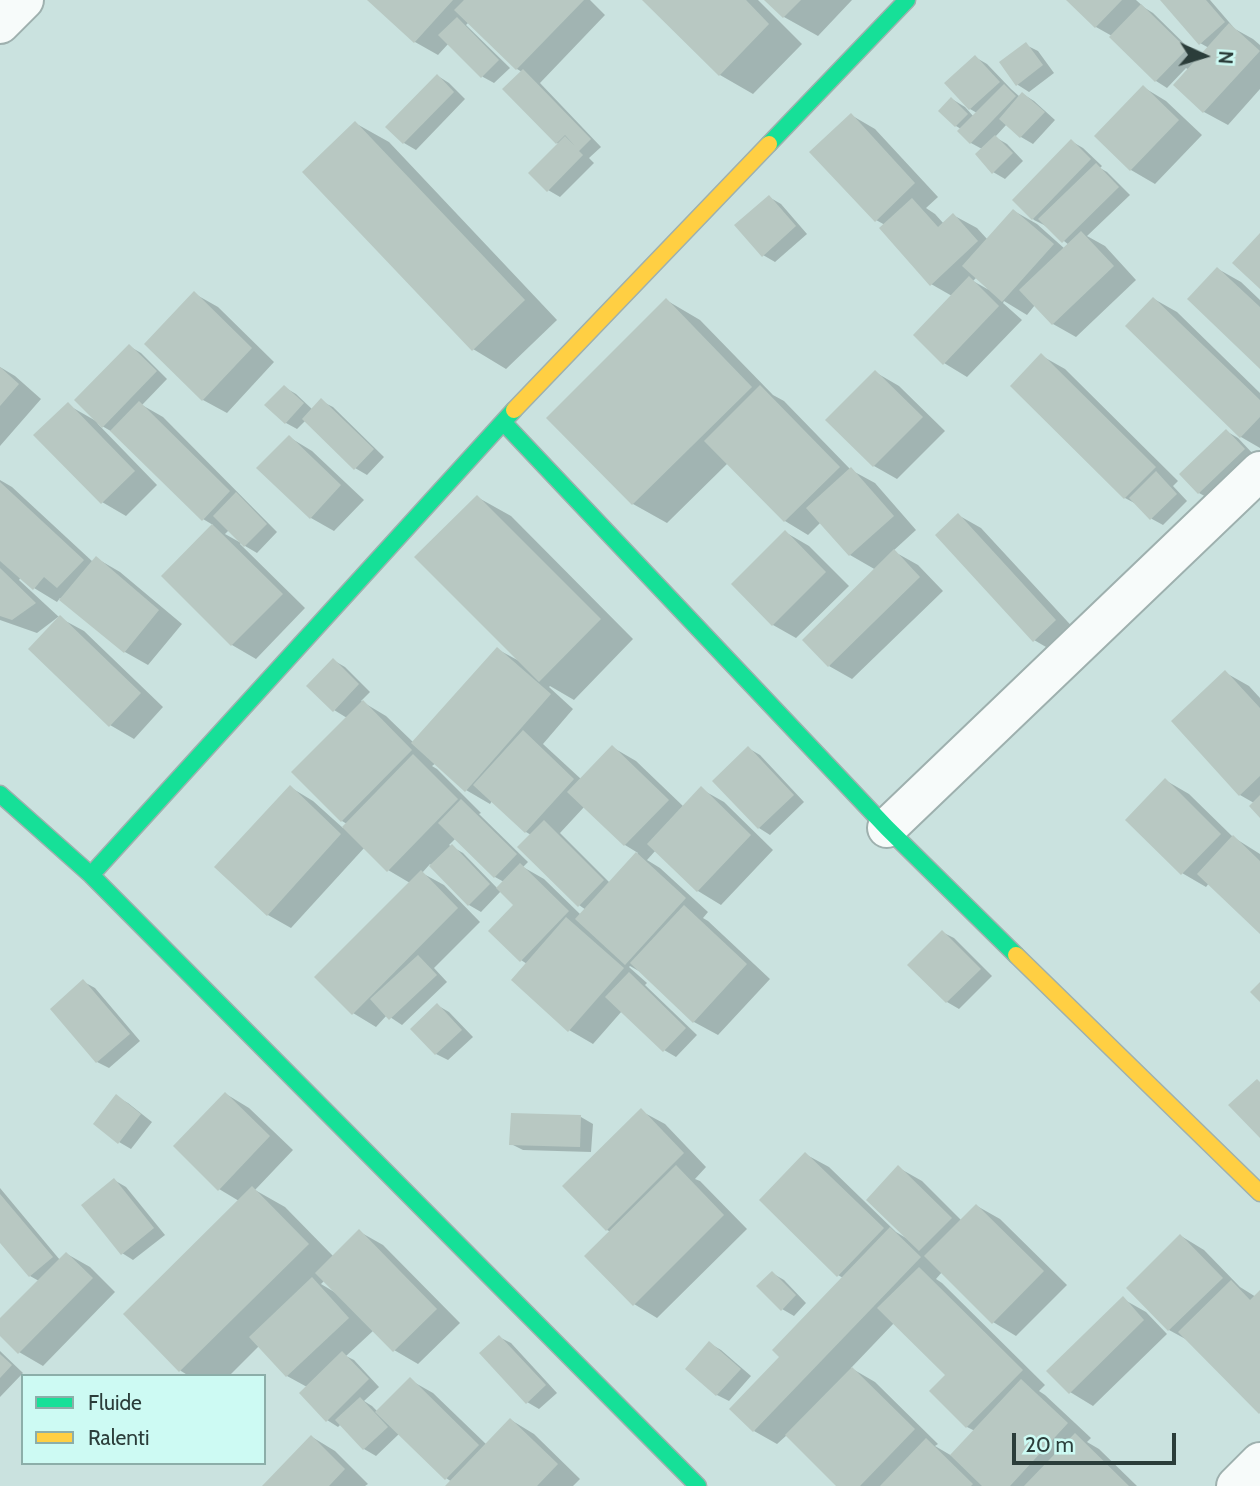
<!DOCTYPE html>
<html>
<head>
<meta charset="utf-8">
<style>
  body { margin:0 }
  #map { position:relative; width:1260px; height:1486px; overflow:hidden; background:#cae2df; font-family:Cabin,sans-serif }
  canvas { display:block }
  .legend { position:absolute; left:21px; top:1374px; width:245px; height:91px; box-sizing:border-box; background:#cdfaf3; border:2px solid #8caea9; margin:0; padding:9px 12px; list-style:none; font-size:21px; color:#2b3d3a }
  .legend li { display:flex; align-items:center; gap:14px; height:35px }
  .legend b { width:35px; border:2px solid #8caea9 }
  .north { position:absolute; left:1169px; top:21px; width:70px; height:70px; -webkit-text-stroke:5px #cdfaf3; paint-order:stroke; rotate:94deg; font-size:19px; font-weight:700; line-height:28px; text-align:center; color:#2b3d3a }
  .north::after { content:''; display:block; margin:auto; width:24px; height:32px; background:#2b3d3a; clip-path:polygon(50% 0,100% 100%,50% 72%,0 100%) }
  .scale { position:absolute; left:1012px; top:1433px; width:164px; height:32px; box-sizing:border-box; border:4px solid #2b3d3a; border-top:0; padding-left:9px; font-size:21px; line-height:24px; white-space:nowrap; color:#2b3d3a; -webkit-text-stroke:5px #cdfaf3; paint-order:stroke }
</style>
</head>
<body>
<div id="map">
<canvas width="1260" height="1486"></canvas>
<ul class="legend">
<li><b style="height:9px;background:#16e098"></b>Fluide</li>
<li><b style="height:9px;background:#ffcf43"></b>Ralenti</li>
</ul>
<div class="north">N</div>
<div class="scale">20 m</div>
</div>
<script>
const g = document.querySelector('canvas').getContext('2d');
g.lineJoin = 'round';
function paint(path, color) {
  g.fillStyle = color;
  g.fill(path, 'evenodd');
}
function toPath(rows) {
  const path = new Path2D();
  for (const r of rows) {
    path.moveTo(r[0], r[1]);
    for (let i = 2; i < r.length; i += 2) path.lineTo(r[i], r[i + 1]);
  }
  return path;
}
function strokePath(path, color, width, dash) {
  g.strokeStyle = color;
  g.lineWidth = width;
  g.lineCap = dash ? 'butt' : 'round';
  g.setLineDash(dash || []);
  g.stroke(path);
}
paint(toPath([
  [369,0,590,0,605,15,540,83,601,147,589,158,594,163,560,197,548,190,559,145,505,89,522,72,517,69,469,22,466,25,510,68,494,83,483,77,449,43,438,55,415,42],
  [644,0,758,0,802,44,753,94,720,75],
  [767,0,852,0,818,36,784,17],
  [1069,0,1136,0,1145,8,1153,13,1199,58,1209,48,1200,43,1162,0,1210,0,1235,29,1253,39,1260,45,1260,89,1228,125,1204,112,1175,85,1189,70,1186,68,1167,88,1156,81,1112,36,1096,27],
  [1026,45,1038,51,1054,73,1029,92,1018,85,1002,63],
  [975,57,987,64,1011,89,1020,97,1023,94,1034,101,1055,120,1033,144,1021,137,1007,124,995,137,1007,144,1023,161,1005,179,993,172,982,149,971,143,961,129,956,126,952,99,965,107,974,117,977,113,970,109],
  [438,76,449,83,465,99,416,150,404,143,388,127],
  [1143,87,1166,101,1202,135,1155,184,1131,170,1096,136],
  [851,115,875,129,938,197,926,208,935,214,944,224,953,215,977,228,988,240,1014,211,1037,224,1065,249,1069,245,1044,225,1034,220,1015,200,1071,141,1083,148,1102,166,1100,168,1107,172,1130,195,1087,236,1105,246,1136,280,1076,337,1053,324,1035,305,1027,315,1004,301,1003,303,1022,320,967,377,944,363,952,296,931,284,885,225,876,220],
  [977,277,989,290,973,281],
  [355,123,389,142,557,320,506,369,473,349],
  [769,197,781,204,807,234,775,262,763,255],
  [1218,269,1241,282,1260,300,1260,366],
  [195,294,218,307,274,362,227,413,203,400],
  [1154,299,1177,312,1260,393,1260,448,1241,437],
  [666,300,700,320,773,395,784,401,851,470,875,483,916,530,893,551,918,565,943,591,852,679,829,666,876,570,850,555,821,522,808,535,785,521,728,463,667,523,633,504,548,418],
  [129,346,141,353,167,379,142,405,163,417,277,532,257,553,240,543,240,544,305,608,256,659,232,645,163,576,213,525,203,519,114,433,97,423,157,485,126,516,102,502,68,405,96,421],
  [229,530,241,543,225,534],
  [1042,356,1065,369,1178,481,1173,486,1187,501,1163,525,1152,519,1140,506,1125,498],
  [0,367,15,376,41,399,0,446],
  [875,372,899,386,945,431,897,479,874,466],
  [284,387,296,394,313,410,321,401,333,407,384,457,367,475,355,468,306,420,297,429,286,423],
  [1226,431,1238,438,1256,457,1210,499,1199,493],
  [289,437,312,451,364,500,334,531,311,518],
  [0,480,12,487,93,562,96,558,120,572,182,624,148,665,125,652,60,598,57,602,34,588,21,577,19,580,60,618,84,631,163,707,134,739,110,725,58,617,37,633,0,620],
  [477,497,511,516,633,639,574,700,550,686,549,687,573,709,543,744,581,779,612,747,636,761,684,807,701,789,724,802,773,850,721,905,698,891,656,850,647,860,660,868,708,912,703,918,708,921,770,979,718,1035,694,1022,644,974,630,966,629,967,647,983,645,985,697,1035,676,1057,664,1050,622,1011,593,1044,569,1030,527,964,521,960,515,905,501,891,481,912,469,905,430,864,422,873,444,885,480,922,434,968,447,982,402,1025,387,1015,376,1027,353,1013,410,883,388,870,365,847,291,928,268,915,290,787,313,801,343,828,347,824,342,821,347,718,334,710,333,660,345,667,370,692,361,701,386,716,414,743,497,649,521,662],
  [436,763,466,790,490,804,492,801,526,832,531,835,579,905,586,910,581,915,544,879,523,867,528,862,479,814,481,813,437,769,432,766],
  [585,806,625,845,638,853,610,883,560,833],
  [456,838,495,877,504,882,498,889,463,853,449,845],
  [958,515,981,528,1079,634,1058,654,1034,640],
  [785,532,809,546,849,586,796,638,773,625],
  [1226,673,1249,686,1260,698,1260,815,1254,803,1240,795],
  [748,748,760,755,804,802,770,835,759,828],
  [1165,780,1189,794,1233,837,1260,854,1260,932,1209,883,1206,887,1182,873],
  [942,932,954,938,992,976,959,1009,947,1002,909,965],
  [84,982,95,988,140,1041,109,1068,97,1062],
  [437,1005,449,1012,473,1037,448,1060,436,1054],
  [226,1094,249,1108,293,1150,255,1190,285,1207,334,1257,360,1232,383,1245,460,1323,418,1364,394,1350,374,1330,346,1356,354,1360,379,1387,364,1401,372,1406,378,1412,410,1380,433,1393,487,1445,511,1420,534,1434,580,1479,573,1486,448,1486,452,1482,446,1478,400,1433,376,1456,364,1449,341,1424,338,1427,327,1420,307,1387,287,1376,259,1346,229,1376,189,1376,181,1371,125,1314,239,1201,219,1189],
  [325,1280,336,1293,321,1284],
  [117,1097,128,1103,152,1122,131,1149,119,1142],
  [641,1111,665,1124,706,1167,695,1179,700,1181,747,1229,657,1318,634,1304,611,1232,607,1230],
  [512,1115,581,1117,593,1124,591,1152,523,1150,511,1144],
  [805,1154,829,1167,896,1232,906,1238,899,1168,922,1181,962,1221,977,1206,1000,1219,1067,1285,1016,1336,993,1322,942,1272,936,1279,942,1283,1045,1385,1039,1391,1045,1395,1091,1438,1087,1442,1099,1449,1137,1486,839,1486,787,1435,777,1444,754,1431,781,1357,843,1278,838,1275],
  [894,1323,947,1375,931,1391,967,1427,975,1431,952,1456,935,1446,938,1444,875,1382,851,1368],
  [114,1180,126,1187,165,1235,133,1260,122,1253],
  [0,1188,60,1260,67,1254,90,1267,115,1292,43,1366,19,1352,0,1334,0,1321,39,1281,30,1276,0,1240],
  [1181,1236,1204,1250,1240,1287,1256,1297,1260,1293,1260,1413,1191,1342,1169,1330,1128,1288],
  [772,1273,784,1280,806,1303,794,1316,782,1309],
  [1123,1299,1146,1312,1167,1334,1093,1406,1070,1392],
  [499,1337,511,1343,557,1393,539,1409,527,1402],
  [709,1343,721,1350,751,1376,729,1401,717,1395],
  [0,1351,23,1373,0,1397],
  [312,1437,335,1451,368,1484,365,1486,264,1486]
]), '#0003');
paint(toPath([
  [367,0,453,0,414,43],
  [464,0,584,0,516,70,454,10],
  [642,0,746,0,769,24,719,76],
  [764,0,801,0,783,18],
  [1066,0,1122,0,1095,28],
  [1160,0,1206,0,1225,22,1199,45],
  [1141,4,1187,49,1155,82,1109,37],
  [457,17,499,60,481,78,438,35],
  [1229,23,1260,51,1203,113,1173,85],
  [1026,42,1043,65,1016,86,999,62],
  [975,55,1000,82,969,110,944,83],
  [523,69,591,139,579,151,583,155,547,192,528,173,565,136,575,146,565,135,556,144,502,89],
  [437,74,454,92,403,144,385,127],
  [1004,84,1016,96,970,144,957,131],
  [1143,85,1179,120,1130,171,1094,136],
  [1022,92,1045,112,1020,138,999,119],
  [951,97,968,114,955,127,938,111],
  [851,113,915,183,875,222,809,152],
  [355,121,525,300,472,351,302,172],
  [995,135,1013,153,992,174,975,154],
  [1071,139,1091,159,1032,220,1012,200],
  [1096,163,1119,187,1062,243,1038,219],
  [769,195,796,226,762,257,734,225],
  [912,198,938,227,953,213,978,241,930,286,879,228],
  [1013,209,1054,244,1002,302,962,266],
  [1081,231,1114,266,1052,325,1019,290],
  [1260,233,1260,289,1232,263],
  [1217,267,1260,307,1260,369,1187,299],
  [969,276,999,306,943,365,913,335],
  [194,291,252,348,202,401,144,344],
  [1153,297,1260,400,1260,417,1240,438,1125,326],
  [666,298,752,387,632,505,546,418],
  [129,344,157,371,102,428,74,400],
  [1041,353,1156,467,1124,499,1010,386],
  [0,367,19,384,0,406],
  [875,370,923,417,873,467,825,420],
  [284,385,304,403,285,424,264,405],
  [760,385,840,467,784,522,704,441],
  [321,398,374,449,354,470,302,419],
  [139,401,230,491,202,521,110,431],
  [68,402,135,471,101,504,33,435],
  [1226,429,1245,449,1198,494,1179,474],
  [289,435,341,485,310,519,256,468],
  [851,467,894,516,849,556,806,508],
  [1156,471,1177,494,1150,520,1129,498],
  [0,482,84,560,57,588,44,577,33,590,0,561],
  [236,492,267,524,244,547,213,516],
  [477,495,601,619,539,682,414,557],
  [958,513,1056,620,1033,642,935,535],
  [212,524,283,594,231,646,161,576],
  [785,530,826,572,772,626,731,584],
  [894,549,920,577,828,667,802,640],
  [96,556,159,610,124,653,59,600],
  [0,568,36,603,12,620,0,616],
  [60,615,141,693,109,727,28,649],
  [497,647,551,694,465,792,411,743],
  [333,658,359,684,333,712,306,686],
  [1225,670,1260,708,1260,776,1239,796,1171,721],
  [363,700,412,750,341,822,291,772],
  [523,730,574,779,525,833,473,785],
  [612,745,669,800,624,846,567,792],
  [748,746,794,795,758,829,712,781],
  [413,754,458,799,387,872,342,827],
  [1165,778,1221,834,1181,875,1125,820],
  [290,785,341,834,267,916,214,867],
  [701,786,751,835,697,892,647,844],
  [1260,795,1260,818,1249,806],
  [461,799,517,854,494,878,438,823],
  [544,820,604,880,578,907,517,847],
  [1233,835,1260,861,1260,934,1197,874],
  [452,844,490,884,468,906,429,866],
  [636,852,686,898,625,965,575,919],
  [520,863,569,911,520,962,488,931,513,905,496,888],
  [421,870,458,908,352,1015,314,977],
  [684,905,747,964,693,1023,630,963],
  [566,917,624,968,568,1032,511,980],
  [942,930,981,969,946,1003,907,965],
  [418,955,437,975,389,1020,370,999],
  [629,972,686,1028,663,1052,605,997],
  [83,979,130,1034,96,1063,50,1009],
  [1260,982,1260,1002,1250,992],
  [437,1003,462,1030,435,1055,410,1029],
  [1257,1079,1260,1082,1260,1138,1228,1105],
  [225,1092,270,1136,218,1191,173,1146],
  [116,1094,141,1114,118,1144,93,1124],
  [641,1108,684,1153,606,1231,562,1186],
  [511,1113,581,1115,580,1147,509,1145],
  [805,1152,884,1228,837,1277,759,1200],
  [676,1165,724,1215,633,1306,584,1256],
  [898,1165,952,1218,919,1251,866,1200],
  [114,1178,154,1228,121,1255,81,1205],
  [252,1186,309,1244,179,1372,123,1314],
  [0,1194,53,1257,29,1277,0,1243],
  [976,1204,1044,1271,992,1324,924,1256],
  [890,1227,921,1257,753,1432,729,1409,779,1357,772,1350],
  [359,1229,437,1309,393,1352,315,1273],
  [1180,1234,1223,1278,1168,1331,1126,1288],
  [66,1252,93,1278,18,1354,0,1336,0,1318],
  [919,1267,1023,1370,966,1428,929,1391,945,1375,877,1308],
  [772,1271,796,1295,781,1311,756,1286],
  [312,1277,349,1318,286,1377,249,1337],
  [1231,1280,1250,1300,1260,1290,1260,1413,1259,1414,1178,1332],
  [1123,1296,1144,1320,1069,1394,1046,1371],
  [499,1335,546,1385,526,1404,479,1353],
  [709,1341,741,1369,716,1396,685,1369],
  [342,1351,369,1379,326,1422,299,1393],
  [0,1354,12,1365,0,1378],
  [852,1367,915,1429,860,1486,836,1486,785,1435],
  [410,1377,479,1445,445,1480,375,1412],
  [1021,1379,1068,1423,1010,1486,982,1486,950,1455],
  [360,1397,388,1427,363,1450,335,1420],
  [510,1418,558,1464,537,1486,445,1486],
  [1075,1433,1129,1486,1024,1486],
  [311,1435,345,1469,329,1486,262,1486],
  [926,1438,973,1484,971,1486,880,1486]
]), '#b8c8c2');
const street = toPath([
  [0,24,24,0],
  [887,828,1260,471],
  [1236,1486,1260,1462]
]);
const fast = toPath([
  [769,144,907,0],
  [503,422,887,828,1016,955],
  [0,794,91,875,698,1486],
  [91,875,514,410]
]);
const slow = toPath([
  [514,410,769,144],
  [1016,955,1260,1193]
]);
strokePath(street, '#9eb0ae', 42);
strokePath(fast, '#9eb0ae', 19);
strokePath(slow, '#9eb0ae', 19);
strokePath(street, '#f7fbfa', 38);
strokePath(fast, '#16e098', 16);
strokePath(slow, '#ffcf43', 16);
</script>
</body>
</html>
